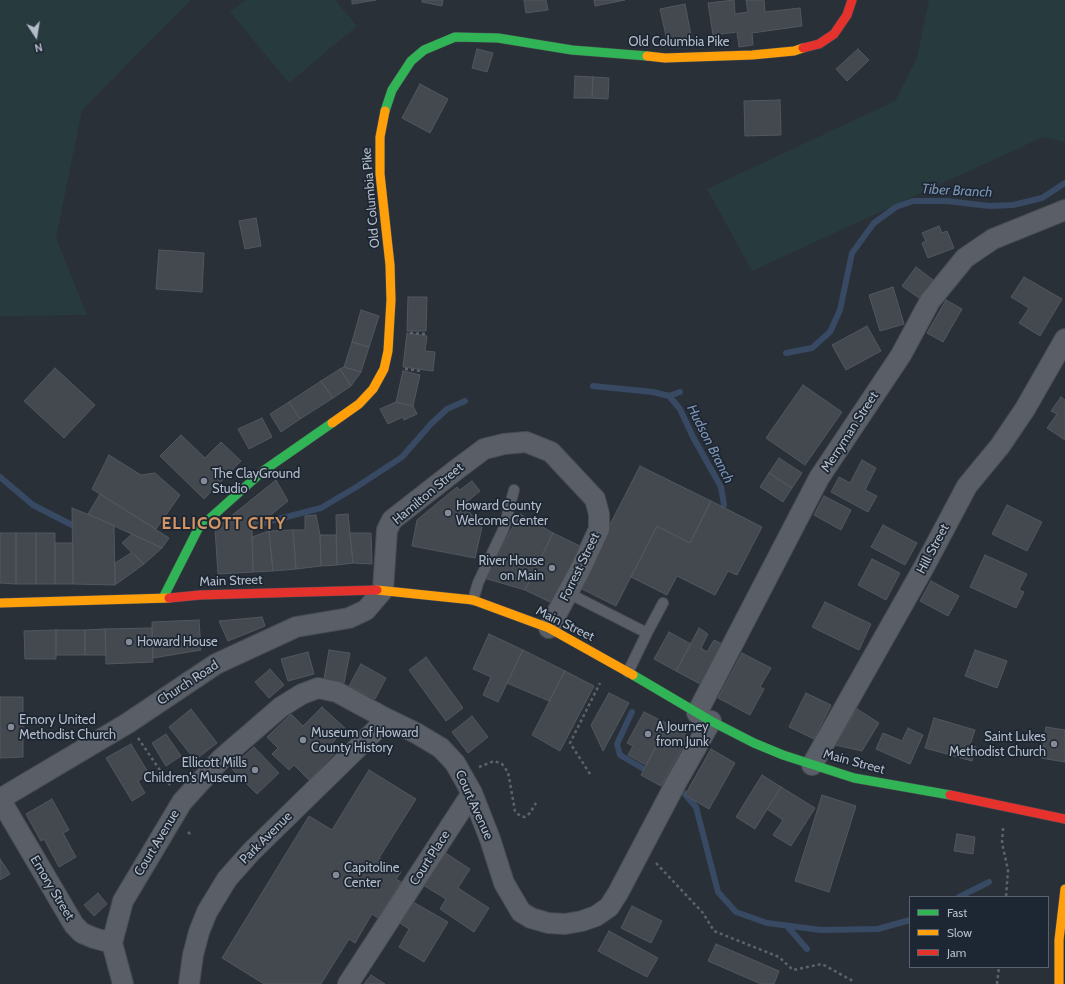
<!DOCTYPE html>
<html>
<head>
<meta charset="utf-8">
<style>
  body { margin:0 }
  #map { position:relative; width:1065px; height:984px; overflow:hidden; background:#2a3038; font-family:Cabin,sans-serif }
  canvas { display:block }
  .legend { position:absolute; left:909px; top:896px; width:140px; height:72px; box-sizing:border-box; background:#1d2633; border:1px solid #59626f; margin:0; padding:5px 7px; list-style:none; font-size:12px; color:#b4bcc9 }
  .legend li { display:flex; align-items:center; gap:8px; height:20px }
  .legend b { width:20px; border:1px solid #59626f }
  .north { position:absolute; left:16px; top:16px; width:40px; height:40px; -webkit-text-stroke:3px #1d2633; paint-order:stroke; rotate:168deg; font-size:11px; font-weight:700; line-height:16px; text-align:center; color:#b4bcc9 }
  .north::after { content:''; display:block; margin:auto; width:14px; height:18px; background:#b4bcc9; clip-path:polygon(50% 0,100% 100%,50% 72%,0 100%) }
</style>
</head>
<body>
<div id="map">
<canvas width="1065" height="984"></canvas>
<ul class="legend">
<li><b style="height:5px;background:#30b455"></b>Fast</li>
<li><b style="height:5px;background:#ff9f0a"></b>Slow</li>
<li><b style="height:5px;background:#e5322d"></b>Jam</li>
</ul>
<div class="north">N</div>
</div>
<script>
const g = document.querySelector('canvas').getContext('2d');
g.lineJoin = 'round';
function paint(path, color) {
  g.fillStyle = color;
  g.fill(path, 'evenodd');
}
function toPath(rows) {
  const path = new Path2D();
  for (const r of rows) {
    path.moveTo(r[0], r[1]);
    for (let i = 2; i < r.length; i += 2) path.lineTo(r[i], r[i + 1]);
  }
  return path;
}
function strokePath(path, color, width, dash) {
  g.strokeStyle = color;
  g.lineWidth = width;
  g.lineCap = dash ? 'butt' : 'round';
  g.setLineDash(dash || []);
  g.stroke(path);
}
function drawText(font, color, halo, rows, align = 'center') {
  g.font = font + ' Cabin,sans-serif';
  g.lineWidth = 3.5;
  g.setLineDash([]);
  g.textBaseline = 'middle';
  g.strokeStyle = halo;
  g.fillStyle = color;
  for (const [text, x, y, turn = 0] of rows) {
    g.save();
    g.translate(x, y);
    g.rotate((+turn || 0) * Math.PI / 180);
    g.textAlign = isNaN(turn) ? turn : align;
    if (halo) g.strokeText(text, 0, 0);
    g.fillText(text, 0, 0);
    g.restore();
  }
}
paint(toPath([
  [0,0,191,0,82,110,56,238,87,315,0,316],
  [245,0,335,0,357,26,289,83,230,12],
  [929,0,1065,0,1065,142,1043,137,752,271,707,189,895,101,917,58]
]), '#273a3e');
strokePath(toPath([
  [786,353,812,348,830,332,840,310,852,253,874,223,896,207,913,201,947,201,989,206,1013,205,1042,198,1065,183],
  [593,386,653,392,669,396],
  [669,396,680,409,693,437,721,487,724,505],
  [669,396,680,392],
  [0,477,33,505,72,525],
  [263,523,321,508,358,486,402,457,431,424,447,409,465,401],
  [632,712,617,744,620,755,683,792,696,807,718,892,736,912,767,923,821,930,878,929,910,920],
  [959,897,989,882],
  [787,926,807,949]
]), '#384963', 6);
const building = toPath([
  [352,0,376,0,352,4,352,0],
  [422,0,443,0,442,6,422,2,422,0],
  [524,0,546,0,548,10,526,13,524,0],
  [594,0,625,0,595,6,594,0],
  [734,0,735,14,748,12,746,0,764,0,765,12,800,8,802,26,752,33,753,45,739,47,737,32,713,35,708,3,734,0],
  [685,4,692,40,668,45,660,9,685,4],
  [477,49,493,53,487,72,472,68,477,49],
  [858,49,869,60,847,81,836,69,858,49],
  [575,76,593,77,592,98,574,98,575,76],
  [593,77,609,78,608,99,592,98,593,77],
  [420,84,448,99,430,133,402,118,420,84],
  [780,100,781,135,745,136,744,101,780,100],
  [256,218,261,246,245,249,239,221,256,218],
  [939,226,942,233,947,231,954,248,928,258,922,243,926,241,922,233,939,226],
  [159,250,204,253,202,292,156,289,159,250],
  [916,267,933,280,919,298,902,286,916,267],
  [1024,277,1062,299,1040,336,1019,323,1029,308,1011,297,1024,277],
  [893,287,904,324,880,331,869,295,893,287],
  [408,297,427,297,426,331,407,331,408,297],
  [946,300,962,309,943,342,927,333,946,300],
  [361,310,379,316,369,347,352,342,361,310],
  [867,326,881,351,846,370,832,345,867,326],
  [407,333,427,336,425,351,435,352,433,371,403,367,407,333],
  [352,342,369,347,361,372,344,367,352,342],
  [344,367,361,372,351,386,340,369,344,367],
  [55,368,95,405,64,438,24,401,55,368],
  [340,369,351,386,333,398,321,381,340,369],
  [403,371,420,375,413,406,396,402,403,371],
  [321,381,333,398,300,419,289,402,321,381],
  [803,385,842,412,805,465,766,438,803,385],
  [1061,397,1065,400,1065,440,1047,428,1057,414,1051,411,1061,397],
  [289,402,300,419,281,432,270,414,289,402],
  [396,402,413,406,417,414,404,420,403,417,388,424,380,409,396,402],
  [262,418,272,437,249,449,238,429,262,418],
  [181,435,205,458,221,442,241,461,204,499,160,456,181,435],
  [109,455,141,475,155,473,180,495,156,529,92,489,109,455],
  [779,458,802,473,792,488,769,473,779,458],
  [862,460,876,468,865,490,877,496,868,512,831,492,839,477,850,483,862,460],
  [640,466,711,501,690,543,657,526,616,606,578,587,640,466],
  [769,473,792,488,783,502,760,487,769,473],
  [276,480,288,501,252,530,253,572,218,574,215,529,276,480],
  [472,481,480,491,463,505,482,527,475,558,412,546,417,520,457,487,460,490,472,481],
  [100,494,169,538,162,548,88,514,100,494],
  [824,496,851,510,841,530,814,515,824,496],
  [711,501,762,527,737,575,728,571,715,595,677,576,667,595,631,577,657,526,690,543,711,501],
  [1007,505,1042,522,1027,551,992,534,1007,505],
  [72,508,114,525,115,585,73,584,72,508],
  [348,514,353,563,337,565,336,515,348,514],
  [520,514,553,533,525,590,484,578,520,514],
  [316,515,320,535,321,566,296,569,293,530,305,530,305,516,316,515],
  [883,525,917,543,905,565,871,547,883,525],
  [293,530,296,569,273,571,269,531,293,530],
  [269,531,273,571,253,572,252,537,269,531],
  [0,533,16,533,16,584,0,583,0,533],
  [16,533,36,533,36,584,16,584,16,533],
  [36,533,55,533,55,584,36,584,36,533],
  [350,533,371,533,372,564,353,563,350,533],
  [553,533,580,546,552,603,525,590,553,533],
  [132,534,162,548,144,564,122,543,132,534],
  [320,535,336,535,337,565,321,566,320,535],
  [55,543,73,543,73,584,55,584,55,543],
  [131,553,144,564,115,585,115,563,131,553],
  [985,555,1027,574,1019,590,1024,592,1016,608,970,587,985,555],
  [872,559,900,573,886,600,858,585,872,559],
  [931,581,959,596,948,616,920,601,931,581],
  [825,602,871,624,859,650,812,627,825,602],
  [262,617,265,626,228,641,219,621,262,617],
  [199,620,201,650,153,658,152,622,199,620],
  [152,628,153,662,106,664,105,629,152,628],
  [699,628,708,634,701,648,707,652,714,640,724,645,702,685,676,671,699,628],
  [105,629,106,655,85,655,85,630,105,629],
  [56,630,85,630,85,655,56,655,56,630],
  [56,630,56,659,25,659,24,631,56,630],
  [669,632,691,644,676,671,654,659,669,632],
  [489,634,523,650,498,702,483,695,491,677,473,669,489,634],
  [329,650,350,653,344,683,324,679,329,650],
  [523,650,565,671,549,701,507,683,523,650],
  [975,650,1007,661,997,688,965,676,975,650],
  [308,652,314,674,288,681,281,659,308,652],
  [742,653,771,668,760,687,764,689,750,715,718,698,742,653],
  [426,657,463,708,446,721,409,670,426,657],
  [361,664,386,678,375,699,349,686,361,664],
  [270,669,284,685,269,698,255,682,270,669],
  [565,671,594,686,560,751,532,735,565,671],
  [609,693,629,703,603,751,591,725,609,693],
  [806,693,831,705,814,739,789,727,806,693],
  [0,697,23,697,23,757,0,758,0,697],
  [322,707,346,729,332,743,338,750,309,780,294,765,289,770,272,754,278,748,267,737,291,714,303,726,322,707],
  [191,709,217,743,195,760,169,727,191,709],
  [857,709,879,723,862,751,835,745,857,709],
  [644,712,668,724,646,765,628,755,633,746,627,743,644,712],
  [472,716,488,737,468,753,452,732,472,716],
  [934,718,975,730,970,745,976,747,972,761,925,748,934,718],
  [668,724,689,736,661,786,641,775,668,724],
  [1046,727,1065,730,1065,762,1041,758,1046,727],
  [908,728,923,735,910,764,876,749,883,733,902,741,908,728],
  [166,734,181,756,166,766,152,743,166,734],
  [131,744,149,774,138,781,145,793,132,801,106,758,131,744],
  [254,747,279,773,257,794,231,768,254,747],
  [711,749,735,763,709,809,685,795,711,749],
  [369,770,416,799,379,858,401,872,396,879,401,882,378,918,372,914,355,943,349,939,321,984,264,984,222,958,309,816,332,830,369,770],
  [762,775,781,787,755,829,736,817,762,775],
  [781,787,815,808,791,846,773,835,783,820,767,809,781,787],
  [822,795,856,806,829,892,795,881,822,795],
  [52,799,69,830,63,833,76,857,59,867,44,839,41,841,26,814,52,799],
  [957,834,975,837,973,854,954,851,957,834],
  [444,852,470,869,458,888,489,908,474,932,440,909,446,899,423,885,444,852],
  [0,859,10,874,0,880,0,859],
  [98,893,107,904,94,916,84,905,98,893],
  [413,902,448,922,424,962,399,947,409,929,400,923,413,902],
  [632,906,662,921,651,943,621,928,632,906],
  [609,931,658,958,647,977,598,951,609,931],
  [716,944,779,971,774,984,761,984,708,961,716,944],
  [371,975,385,984,364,984,371,975]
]);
paint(building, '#444950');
strokePath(building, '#52575f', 1);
const lane = toPath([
  [568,593,647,633,628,672],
  [473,600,478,583,504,528,514,490],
  [647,633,663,603]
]);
const street = toPath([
  [697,713,819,478,901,355,930,301,965,258,993,239,1065,210],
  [812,765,924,567,967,486,1000,446,1025,409,1065,339],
  [0,799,128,723,216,664,296,627,349,618,366,610,383,590,387,530,392,520,456,470,484,449,504,444,526,442,551,452,595,499,599,514,599,529,581,568,549,628],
  [0,799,74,925,82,933,94,938,112,943],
  [123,984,112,943,123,901,182,802,222,758,281,707,302,694,318,688,337,692,387,719,416,733,441,748,455,763,472,793,490,839,504,883,521,912,531,918,548,923,565,924,582,921,596,916,609,907,618,893,677,781,711,721],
  [189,984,193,955,199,932,207,912,227,879,251,852,387,719],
  [348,984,472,793]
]);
const fast = toPath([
  [385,111,392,90,411,61,424,50,455,37,498,38,572,50,647,56],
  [163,598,198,529,263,471,332,423],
  [633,675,711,721,754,743,783,755,854,778,950,795]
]);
const slow = toPath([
  [647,56,665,58,752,55,794,51,803,48],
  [332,423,359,404,373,389,384,369,388,351,391,300,390,265,380,174,380,137,385,111],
  [377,590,473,600,549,628,633,675],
  [0,603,169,598],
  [1059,984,1059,940,1065,889]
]);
const jam = toPath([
  [803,48,819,44,834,34,847,15,852,0],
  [169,598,200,595,377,590],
  [950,795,1065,819]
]);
strokePath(lane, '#484c53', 12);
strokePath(street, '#484c53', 22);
strokePath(fast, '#484c53', 10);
strokePath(slow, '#484c53', 10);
strokePath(jam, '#484c53', 10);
strokePath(toPath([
  [410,333,425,334],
  [405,369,422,371],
  [138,738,170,785],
  [479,767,494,761,502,764,508,772,515,811,520,816,525,817,530,813,536,803],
  [590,774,570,743,600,683],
  [1003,828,1002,843,1008,870,1006,897],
  [188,832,192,836],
  [656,863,703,913,714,931,779,957,793,970,822,964,853,981],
  [997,984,999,967]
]), '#5d636a', 2.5, [3, 3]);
strokePath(lane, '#5a5e66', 10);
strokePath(street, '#5a5e66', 20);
strokePath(fast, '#30b455', 9);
strokePath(slow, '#ff9f0a', 9);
strokePath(jam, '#e5322d', 9);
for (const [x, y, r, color] of [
  [204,481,4,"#848b96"],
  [448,513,4,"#848b96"],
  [552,568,4,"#848b96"],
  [129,642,4,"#848b96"],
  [11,727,4,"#848b96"],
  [648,734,4,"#848b96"],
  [303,740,4,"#848b96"],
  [1054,744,4,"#848b96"],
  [255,770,4,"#848b96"],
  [336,875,4,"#848b96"]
]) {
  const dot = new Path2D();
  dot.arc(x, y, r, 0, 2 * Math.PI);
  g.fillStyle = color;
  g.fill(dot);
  strokePath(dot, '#1d2633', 1.5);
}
drawText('13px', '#b4bcc9', '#1d2633', [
  ["Old Columbia Pike",679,42],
  ["Old Columbia Pike",371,198,-95],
  ["Merryman Street",850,432,-57],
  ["Hamilton Street",428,494,-40],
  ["Hill Street",933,549,-62],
  ["Forrest Street",580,567,-64],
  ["Main Street",231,581,-2],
  ["Main Street",565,624,26],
  ["Church Road",188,683,-33],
  ["Main Street",854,762,15],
  ["Court Avenue",474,805,66],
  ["Park Avenue",266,838,-45],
  ["Court Avenue",157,843,-59],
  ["Court Place",430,858,-57],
  ["Emory Street",52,888,59]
]);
drawText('13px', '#b4bcc9', '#1d2633', [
  ["The ClayGround",212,474],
  ["Studio",212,489],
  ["Howard County",456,506],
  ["Welcome Center",456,521],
  ["River House",544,561,"right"],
  ["on Main",544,576,"right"],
  ["Howard House",137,642],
  ["Emory United",19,720],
  ["Methodist Church",19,735],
  ["A Journey",656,727],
  ["from Junk",656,742],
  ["Museum of Howard",311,733],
  ["County History",311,748],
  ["Saint Lukes",1046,737,"right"],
  ["Methodist Church",1046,752,"right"],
  ["Ellicott Mills",247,763,"right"],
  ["Children's Museum",247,778,"right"],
  ["Capitoline",344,868],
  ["Center",344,883]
], 'left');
drawText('italic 14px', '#7c92b1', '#1d2633', [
  ["Tiber Branch",957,191,3],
  ["Hudson Branch",710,444,63]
]);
g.letterSpacing = '1px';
drawText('bold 17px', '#d59563', '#1d2633', [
  ["ELLICOTT CITY",224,524]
]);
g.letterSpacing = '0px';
</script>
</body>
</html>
